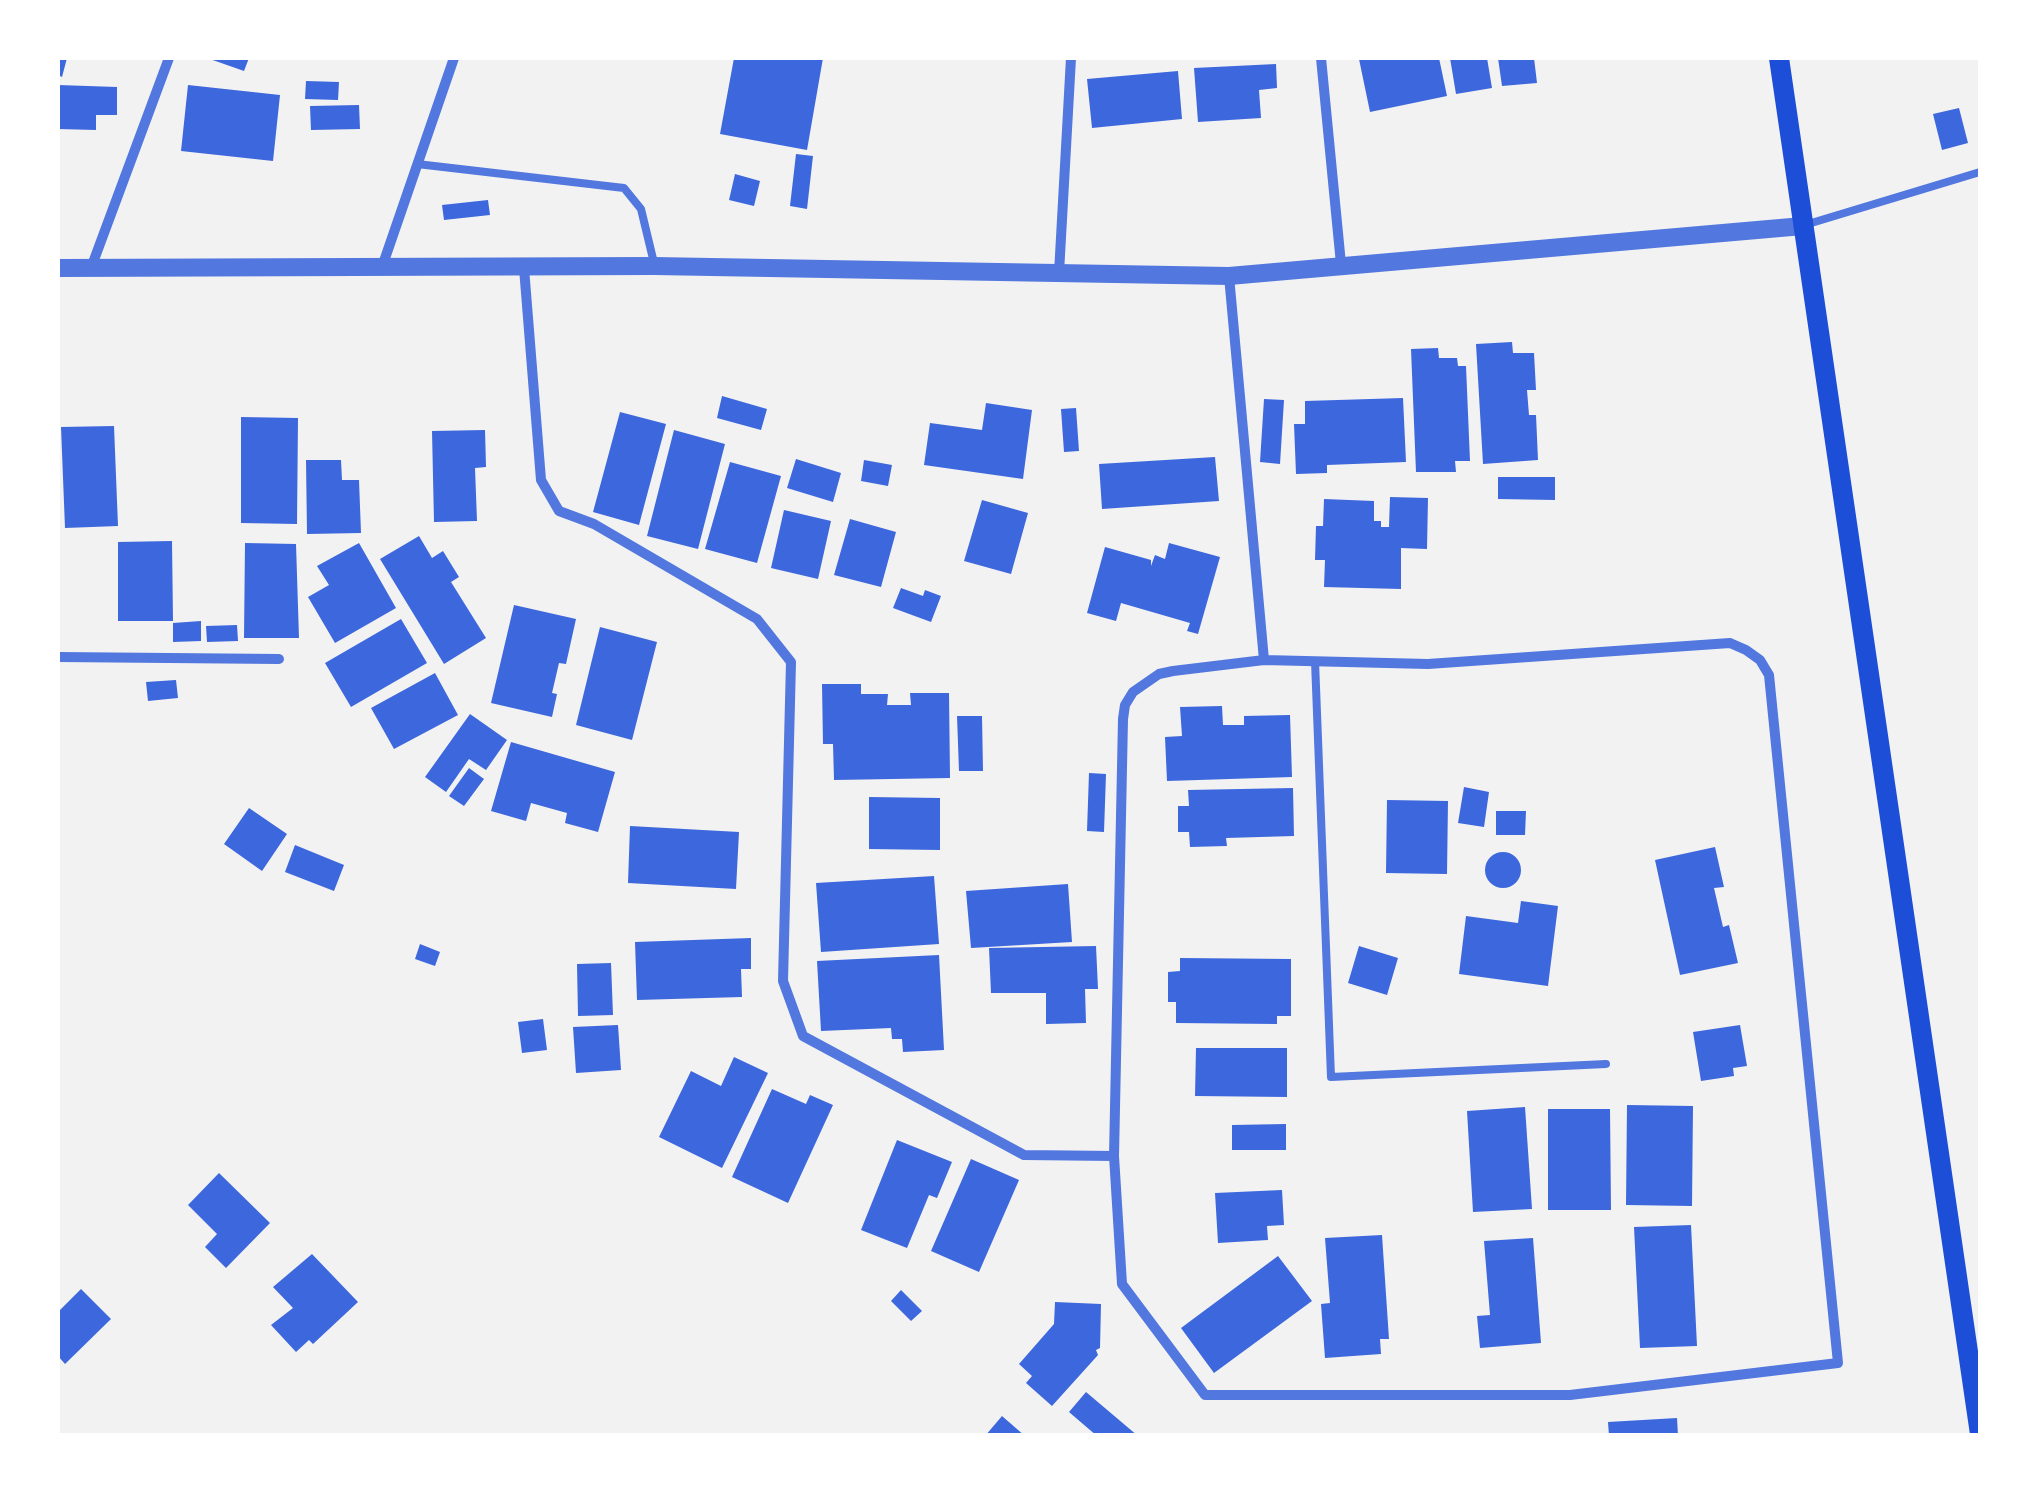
<!DOCTYPE html>
<html>
<head>
<meta charset="utf-8">
<style>
  body { margin:0 }
  #map { position:relative; width:2038px; height:1493px; overflow:hidden; background:#f2f2f2; font-family:"Playfair Display",serif }
  canvas { display:block }
  .frame { position:absolute; inset:0; border:60px solid #fff; pointer-events:none }
</style>
</head>
<body>
<div id="map">
<canvas width="2038" height="1493"></canvas>
<div class="frame"></div>
</div>
<script>
const g = document.querySelector('canvas').getContext('2d');
g.lineJoin = 'round';
function paint(path, color) {
  g.fillStyle = color;
  g.fill(path, 'evenodd');
}
function toPath(rows) {
  const path = new Path2D();
  for (const r of rows) {
    if (r.length === 3) {
      path.moveTo(r[0] + r[2], r[1]);
      path.arc(r[0], r[1], r[2], 0, 2 * Math.PI);
      continue;
    }
    path.moveTo(r[0], r[1]);
    for (let i = 2; i < r.length; i += 2) path.lineTo(r[i], r[i + 1]);
  }
  return path;
}
function strokePath(path, color, width, dash) {
  g.strokeStyle = color;
  g.lineWidth = width;
  g.lineCap = dash ? 'butt' : 'round';
  g.setLineDash(dash || []);
  g.stroke(path);
}
paint(toPath([
  [58,58,67,58,62,77,58,75],
  [207,58,249,58,244,71],
  [734,58,823,58,807,150,720,134],
  [1366,58,1439,58,1447,96,1370,112,1359,59],
  [1450,58,1487,58,1492,88,1456,94],
  [1498,58,1534,58,1537,83,1502,86],
  [1276,64,1277,88,1259,90,1261,118,1198,122,1194,68],
  [1178,71,1182,119,1092,128,1087,79],
  [306,81,339,82,338,100,305,99],
  [58,85,117,87,117,115,96,115,96,130,58,129],
  [188,85,280,95,273,161,181,151],
  [359,105,360,129,311,130,310,106],
  [1959,108,1968,143,1942,150,1933,114],
  [796,154,813,156,807,209,790,206],
  [735,174,760,181,754,206,729,200],
  [488,200,490,215,444,220,442,205],
  [1512,342,1513,353,1534,353,1536,390,1527,390,1529,415,1536,415,1538,460,1483,464,1476,344],
  [1438,348,1439,358,1457,358,1458,366,1466,366,1470,461,1455,461,1456,472,1416,472,1411,349],
  [722,396,767,409,761,430,717,418],
  [1403,398,1406,462,1327,465,1327,473,1296,474,1294,424,1305,424,1305,401],
  [1264,399,1284,400,1280,464,1260,462],
  [986,403,1032,410,1023,479,924,465,930,423,982,430],
  [1076,408,1079,451,1064,452,1061,409],
  [620,412,666,424,639,525,593,512],
  [241,417,298,418,297,524,241,523],
  [114,426,118,526,65,528,61,427],
  [485,430,486,467,475,468,477,521,434,522,432,431],
  [674,430,725,444,698,549,647,536],
  [1215,457,1219,501,1102,509,1099,464],
  [796,459,841,473,833,502,787,488],
  [306,460,341,460,342,480,359,480,361,533,307,534],
  [864,460,892,465,888,486,861,481],
  [730,462,781,476,757,563,705,549],
  [1498,477,1555,477,1555,500,1498,499],
  [1390,497,1428,498,1427,549,1401,548,1401,589,1324,587,1325,560,1315,560,1316,526,1323,526,1324,499,1374,501,1374,521,1381,521,1381,527,1389,527],
  [982,500,1028,513,1011,574,964,561],
  [784,510,831,521,818,579,771,568],
  [850,519,896,532,881,587,834,575],
  [419,536,432,558,443,551,459,577,451,582,486,638,444,664,380,559],
  [172,541,173,621,118,621,118,542],
  [245,543,296,544,299,638,244,638],
  [359,543,396,608,335,643,308,597,329,585,317,566],
  [1169,543,1220,557,1198,634,1187,631,1190,623,1121,603,1116,621,1087,613,1105,547,1151,560,1151,566,1155,555,1165,559],
  [901,588,923,596,925,590,941,596,931,622,893,608],
  [514,605,576,619,566,664,559,663,552,693,557,694,552,717,491,703],
  [401,619,427,663,351,707,325,663],
  [201,621,201,641,173,642,173,623],
  [237,625,238,641,207,642,206,626],
  [600,627,657,642,632,740,576,725],
  [435,673,458,715,394,749,371,708],
  [176,680,178,698,148,701,146,682],
  [822,684,861,684,861,694,888,694,887,705,911,705,910,693,949,693,950,778,834,780,833,744,823,744],
  [1222,706,1223,725,1244,725,1244,716,1290,715,1292,777,1167,781,1165,737,1182,736,1180,707],
  [470,714,507,740,486,770,469,759,446,792,425,777],
  [957,716,982,716,983,771,959,771],
  [511,742,615,772,598,832,565,823,567,813,531,803,526,821,491,811],
  [469,768,484,779,464,806,449,796],
  [1089,773,1106,774,1104,832,1087,831],
  [1464,787,1489,792,1484,827,1458,823],
  [1293,788,1294,836,1226,838,1227,846,1190,847,1189,832,1178,832,1178,806,1189,806,1188,790],
  [869,797,940,798,940,850,869,849],
  [1387,800,1448,801,1447,874,1386,873],
  [249,808,287,834,262,871,224,844],
  [1496,811,1526,811,1525,835,1496,835],
  [630,826,739,832,736,889,628,883],
  [295,845,344,865,334,891,285,872],
  [1715,847,1724,887,1714,888,1723,927,1729,925,1738,963,1680,975,1655,860],
  [1503,870,18],
  [934,876,939,944,821,952,816,883],
  [1068,884,1072,942,971,948,966,891],
  [1521,901,1558,906,1548,986,1459,974,1466,916,1518,923],
  [751,938,751,969,741,969,742,997,637,1000,635,942],
  [420,944,440,952,435,966,415,959],
  [1096,946,1098,989,1085,989,1086,1023,1046,1024,1046,993,991,993,989,948],
  [1359,946,1398,958,1387,995,1348,983],
  [939,955,944,1050,903,1052,902,1039,892,1039,891,1028,821,1031,817,961],
  [1180,958,1291,959,1291,1016,1277,1016,1277,1024,1176,1023,1176,1002,1168,1002,1168,972,1180,971],
  [611,963,613,1015,578,1016,577,964],
  [543,1019,547,1050,522,1053,518,1022],
  [618,1025,621,1070,576,1073,573,1027],
  [1740,1025,1747,1066,1733,1068,1734,1076,1701,1081,1693,1032],
  [1196,1048,1287,1048,1287,1097,1195,1096],
  [734,1057,768,1073,722,1168,659,1137,691,1071,721,1086],
  [772,1089,806,1104,810,1095,833,1105,788,1203,732,1177],
  [1627,1105,1693,1106,1692,1206,1626,1205],
  [1525,1107,1532,1209,1473,1212,1467,1111],
  [1548,1109,1610,1109,1611,1210,1548,1210],
  [1286,1124,1286,1150,1232,1150,1232,1125],
  [897,1140,952,1162,937,1198,929,1195,907,1248,861,1230],
  [971,1159,1019,1180,979,1272,931,1251],
  [219,1173,270,1223,226,1268,205,1247,217,1234,188,1205],
  [1282,1190,1284,1225,1267,1226,1268,1240,1218,1243,1215,1193],
  [1691,1225,1697,1346,1640,1348,1634,1227],
  [1382,1235,1389,1339,1380,1339,1381,1354,1325,1358,1321,1304,1330,1303,1325,1238],
  [1533,1238,1541,1343,1480,1348,1477,1316,1490,1315,1484,1241],
  [312,1254,358,1302,313,1344,309,1340,296,1352,271,1325,293,1308,273,1287],
  [1278,1256,1312,1301,1214,1373,1181,1328],
  [81,1289,111,1319,65,1364,58,1356,58,1312],
  [901,1290,922,1311,911,1321,891,1301],
  [1055,1302,1101,1304,1100,1348,1096,1350,1098,1355,1052,1406,1026,1383,1032,1376,1019,1364,1054,1324],
  [1086,1392,1138,1436,1097,1436,1069,1412],
  [1002,1416,1025,1436,985,1436],
  [1677,1418,1678,1436,1609,1436,1608,1422]
]), '#3d67dc');
strokePath(toPath([
  [417,164,624,188,641,209,654,263],
  [1808,224,1980,172],
  [1315,661,1331,1077,1606,1064]
]), '#5277de', 8);
strokePath(toPath([
  [1321,58,1341,264],
  [382,267,454,58],
  [91,268,169,58],
  [524,268,541,480,559,511,594,524,757,619,791,662,783,981,803,1036,1024,1155,1114,1156],
  [1059,273,1071,58],
  [1229,276,1264,660],
  [1730,643,1746,650,1760,660,1769,675,1838,1363,1570,1395,1205,1395,1122,1284,1114,1156,1123,719,1125,705,1133,692,1159,674,1173,671,1264,660,1428,664,1730,643],
  [58,657,279,659]
]), '#5277de', 10);
strokePath(toPath([
  [58,268,654,266,1229,276,1803,226]
]), '#5277de', 18);
strokePath(toPath([
  [1779,58,1980,1434]
]), '#1d4ed8', 20);
</script>
</body>
</html>
